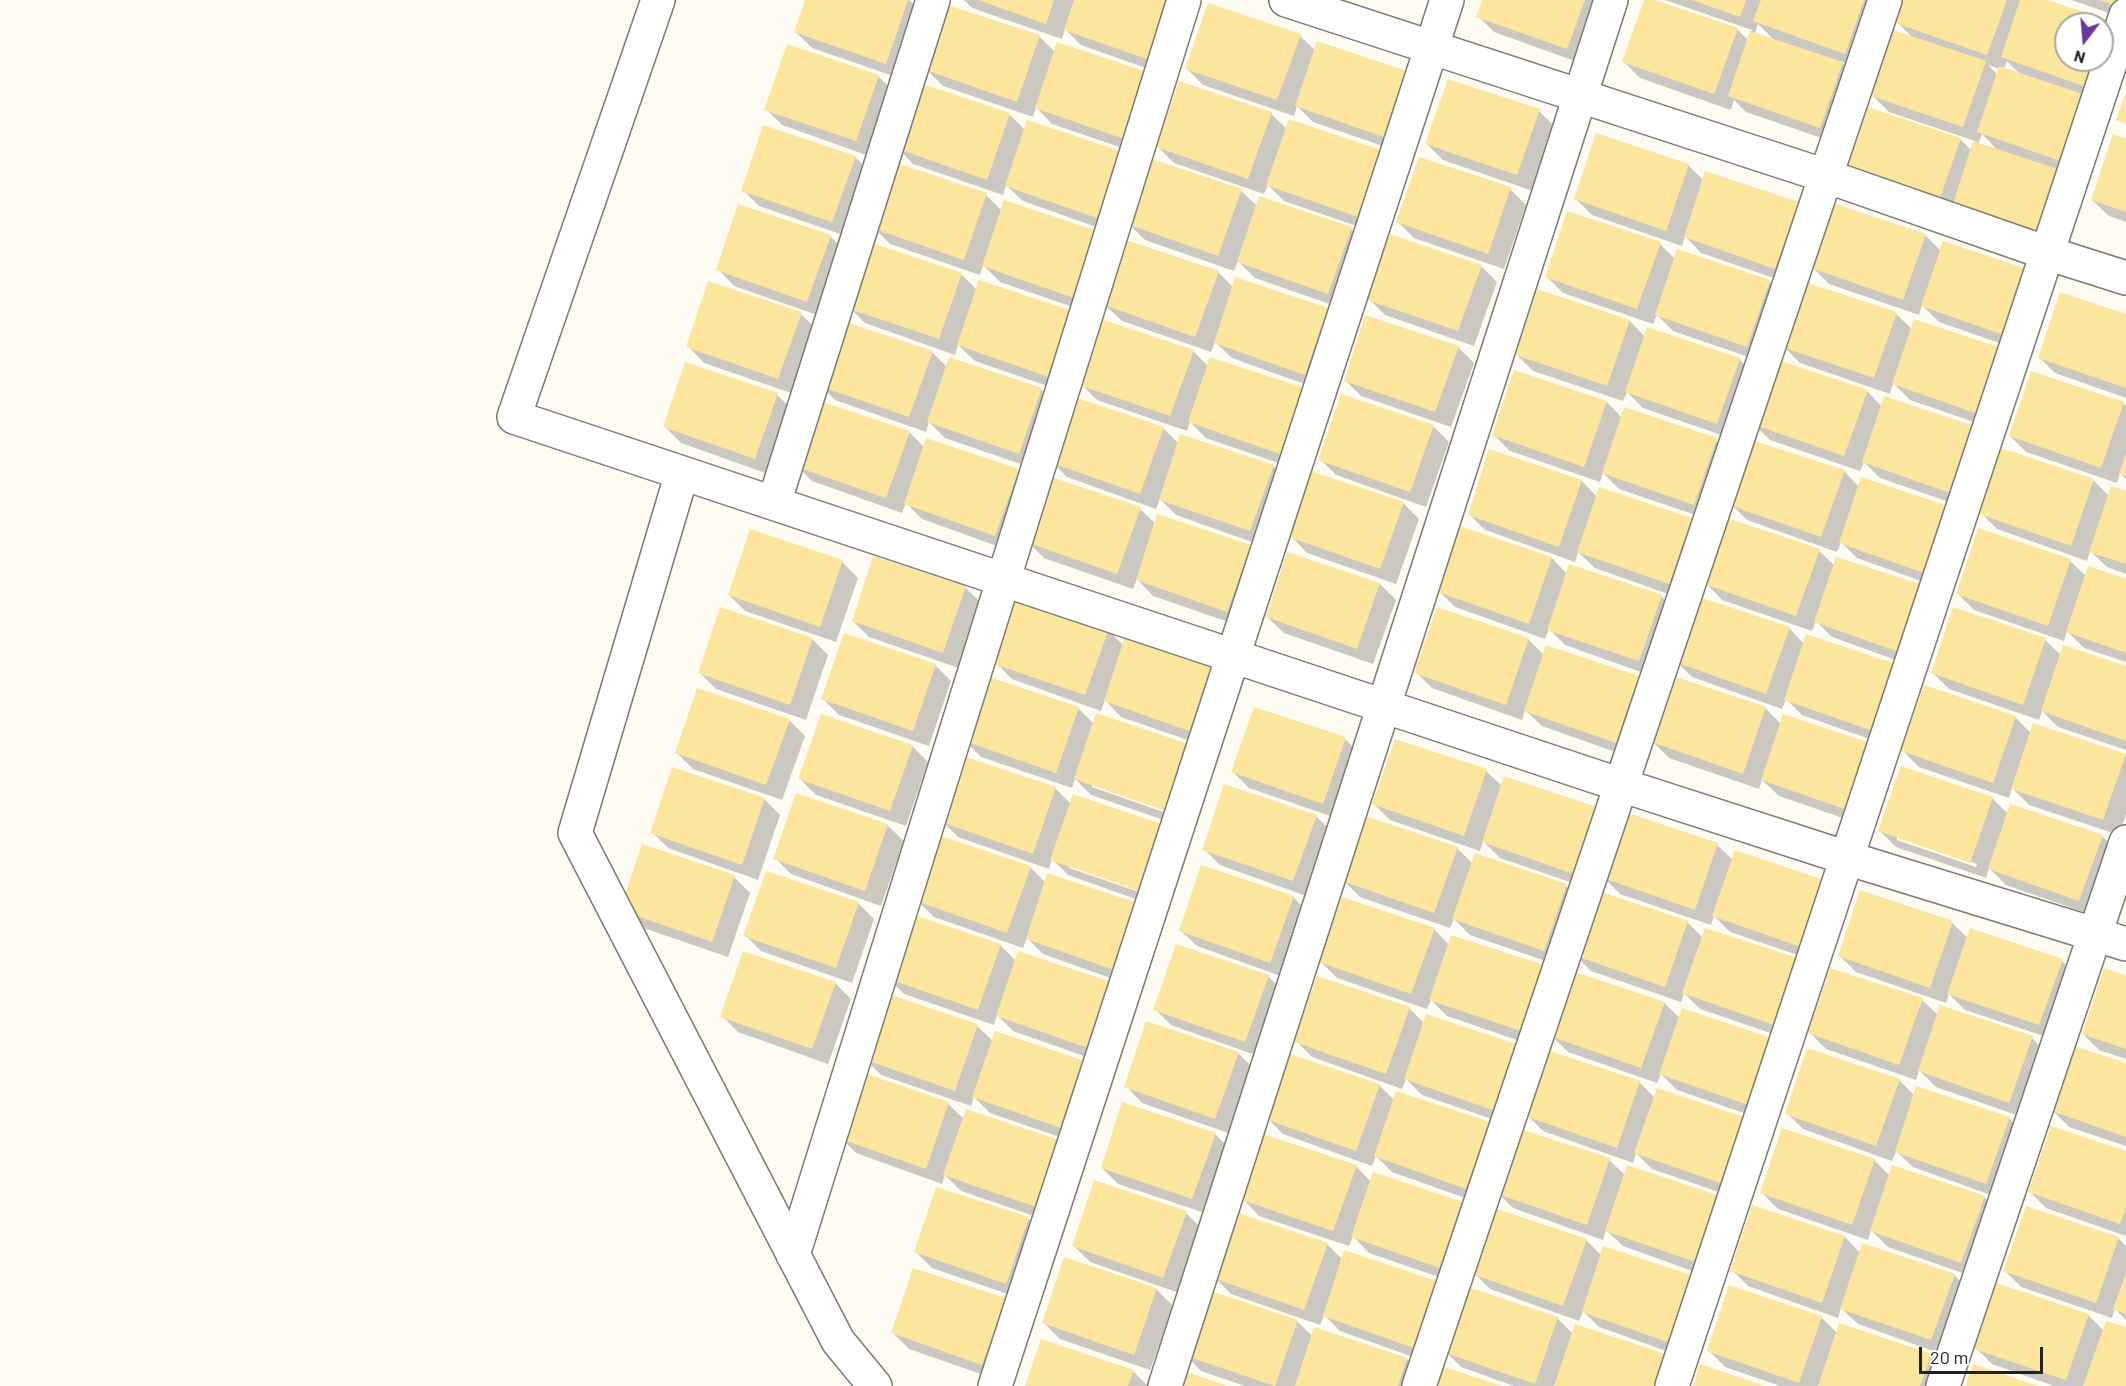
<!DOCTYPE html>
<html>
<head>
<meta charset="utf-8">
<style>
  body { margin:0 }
  #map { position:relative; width:2126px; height:1386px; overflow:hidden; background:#fefbf2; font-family:Barlow,sans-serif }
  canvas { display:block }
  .north { position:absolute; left:2054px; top:12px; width:60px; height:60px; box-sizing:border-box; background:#fff; border:2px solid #a7a7a5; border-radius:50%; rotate:196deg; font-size:16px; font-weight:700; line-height:24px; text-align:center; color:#23221f }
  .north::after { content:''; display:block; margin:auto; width:21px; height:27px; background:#7131a6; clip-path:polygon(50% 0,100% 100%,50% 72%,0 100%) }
  .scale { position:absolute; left:1919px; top:1347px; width:124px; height:27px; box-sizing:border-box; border:3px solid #23221f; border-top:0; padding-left:8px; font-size:18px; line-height:21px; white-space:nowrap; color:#23221f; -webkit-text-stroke:4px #fff; paint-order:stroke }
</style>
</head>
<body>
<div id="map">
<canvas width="2126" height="1386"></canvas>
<div class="north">N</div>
<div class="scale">20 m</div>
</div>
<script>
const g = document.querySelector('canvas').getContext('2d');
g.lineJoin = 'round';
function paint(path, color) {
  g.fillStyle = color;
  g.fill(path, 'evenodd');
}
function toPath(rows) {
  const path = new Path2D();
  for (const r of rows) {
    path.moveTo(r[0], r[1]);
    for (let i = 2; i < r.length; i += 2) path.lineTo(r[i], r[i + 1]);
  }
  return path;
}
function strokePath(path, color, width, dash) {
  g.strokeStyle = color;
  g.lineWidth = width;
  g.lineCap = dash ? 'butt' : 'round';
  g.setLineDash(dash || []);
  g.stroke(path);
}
paint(toPath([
  [806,0,909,0,924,15,902,79,812,48,796,32],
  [964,0,1181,0,1171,77,1081,45,1065,29,1062,39,972,8],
  [1483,0,1606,0,1583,64,1494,32,1478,16],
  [1645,0,1737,29,1748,40,1752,30,1665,0,1880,0,1862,69,1840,61,1858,79,1836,143,1746,112,1734,100,1731,110,1640,78,1624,62],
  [1758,24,1775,41,1755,34],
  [1905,0,2043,0,2115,24,2059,254,1864,188,1960,139,1972,151,1975,141,1889,112,1873,96,1913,38,1897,22],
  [2066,24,2102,24,2102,60,2066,60],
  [2007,61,2021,75,2004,69],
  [1988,65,2000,69,1998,75],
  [1982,134,1989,141,1998,151,1978,144],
  [2071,0,2126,0,2126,19],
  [948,7,1040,37,1055,52,1143,155,1052,124,1036,107,1033,117,943,86,927,70],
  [1300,36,1316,51,1403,153,1313,122,1297,106,1294,116,1203,85,1187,69],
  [878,76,894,92,872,157,782,125,766,109],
  [1539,111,1555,127,1533,191,1443,160,1427,144],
  [1009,114,1025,130,1119,152,1113,233,1023,201,1006,185,1003,195,913,164,897,147],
  [1271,114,1287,129,1380,151,1374,232,1284,201,1268,185,1264,194,1174,163,1158,147],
  [2126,140,2126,222,2109,216,2092,200],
  [855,157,871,173,849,237,759,206,743,190],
  [1688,165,1704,181,1798,203,1814,219,1791,284,1701,253,1685,236,1682,246,1592,215,1576,199],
  [1510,189,1526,205,1504,269,1414,238,1398,222],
  [1241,191,1257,206,1351,229,1367,245,1344,309,1255,278,1238,261,1234,271,1145,240,1129,224],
  [986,195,1002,211,1090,313,1000,282,983,265,980,275,890,244,874,228],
  [1925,235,1941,251,2028,353,1939,322,1922,305,1919,315,1829,284,1813,268],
  [830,236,846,252,823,317,734,286,718,269],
  [1660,244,1675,259,1769,281,1785,298,1763,362,1673,331,1657,315,1653,324,1563,293,1547,277],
  [1481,266,1497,282,1474,346,1385,315,1369,299],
  [1218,272,1234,288,1236,279,1328,310,1344,326,1321,390,1232,358,1215,342,1211,352,1122,321,1105,305],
  [961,274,977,290,1087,328,1065,392,975,361,958,345,955,355,865,323,849,307],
  [1538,291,1630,321,1645,337,1739,359,1755,375,1733,439,1643,408,1627,392,1623,401,1533,371,1517,355],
  [801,314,817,330,794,394,704,363,688,346],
  [1896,314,1912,329,2000,431,1910,400,1893,383,1890,394,1800,363,1784,347],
  [2126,316,2126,398,2055,373,2039,357],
  [1458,347,1474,363,1451,427,1361,396,1345,380],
  [1193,351,1209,367,1303,389,1296,469,1206,438,1190,422,1187,431,1097,400,1081,384],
  [932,352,948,368,1041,389,1057,405,1035,469,945,438,929,422,926,432,835,400,819,384],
  [686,364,777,395,794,411,771,475,681,443,665,427],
  [1867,391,1882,407,1969,509,1880,478,1864,462,1860,471,1770,440,1754,424],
  [1607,402,1622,418,1716,440,1732,456,1710,520,1619,489,1603,473,1600,482,1510,451,1494,435],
  [2123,403,2126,406,2126,479,2120,473,2117,483,2026,452,2010,436],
  [1433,426,1449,442,1426,507,1336,475,1320,459],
  [1163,428,1179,444,1273,466,1289,482,1266,547,1176,515,1160,499,1156,509,1067,477,1051,461],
  [909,432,925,448,1018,470,1034,486,1011,551,922,519,906,503,902,513,812,481,796,465],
  [1490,451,1582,481,1597,497,1691,519,1708,535,1685,600,1595,568,1578,552,1575,562,1485,530,1469,514],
  [1844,471,1859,487,1946,590,1857,558,1841,542,1837,552,1747,520,1731,504],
  [2093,480,2109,496,2126,492,2126,574,2107,567,2090,551,2087,561,1997,529,1981,513],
  [1403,503,1419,519,1396,584,1307,553,1291,536],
  [1140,509,1156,524,1250,546,1266,563,1243,627,1153,596,1137,579,1133,589,1044,558,1028,542],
  [1461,528,1552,558,1567,574,1661,596,1678,612,1655,677,1565,645,1549,629,1545,639,1455,607,1439,591],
  [1819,551,1835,566,1921,669,1832,637,1816,621,1812,631,1722,600,1706,583],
  [1288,554,1380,584,1396,600,1373,664,1284,633,1267,617],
  [874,558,966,588,982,604,959,668,869,637,853,621],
  [2070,561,2086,576,2126,580,2126,662,2084,648,2067,631,2064,641,1974,610,1958,594],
  [842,562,858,578,836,642,745,611,729,595],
  [1954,609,2045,640,2061,655,2126,668,2126,750,2058,727,2042,711,2039,720,1949,689,1933,673],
  [1789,628,1804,644,1892,747,1802,715,1786,699,1782,709,1692,677,1676,661],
  [1108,630,1124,646,1211,748,1121,717,1105,700,1101,711,1012,679,996,663],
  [812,639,828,655,806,720,716,689,700,673],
  [1528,639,1544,655,1638,677,1654,693,1632,758,1542,726,1525,710,1522,720,1432,688,1416,672],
  [935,665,951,681,929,746,839,715,823,699],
  [1674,678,1766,709,1781,724,1869,827,1779,796,1762,780,1759,789,1669,758,1653,742],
  [1078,708,1094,724,1188,746,1181,826,1091,795,1075,779,1072,788,981,757,965,741],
  [1092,784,1172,812,1172,815,1092,787],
  [1255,709,1345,739,1361,755,1339,819,1249,788,1233,772],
  [2015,717,2031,733,2126,756,2126,814,2119,835,2029,805,2012,788,2009,798,1919,767,1903,751],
  [789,720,805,736,782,800,693,769,677,753],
  [912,746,928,762,906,826,816,795,800,779],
  [964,758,1055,788,1071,804,1074,796,1165,826,1181,842,1158,907,1068,875,1052,859,1049,869,958,837,942,821],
  [1069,865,1149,893,1148,895,1069,868],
  [1486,771,1502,786,1590,889,1500,858,1483,841,1480,851,1390,820,1374,804],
  [1992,798,2008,814,2102,836,2118,852,2095,916,2006,885,1989,868,1986,878,1896,847,1880,831],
  [1897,836,1977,864,1976,867,1897,840],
  [764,799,780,815,758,880,668,848,652,832],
  [1316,816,1332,832,1309,897,1220,865,1204,849],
  [887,825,904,841,881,906,791,874,775,858],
  [1717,845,1733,860,1821,963,1730,932,1714,916,1711,925,1620,894,1604,878],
  [1457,848,1473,864,1566,886,1582,902,1560,966,1470,935,1454,919,1450,928,1360,897,1344,881],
  [1030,867,1046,883,1133,986,1043,954,1027,938,1023,948,934,917,917,900],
  [734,877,750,893,728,957,638,926,622,910],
  [1293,897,1309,913,1286,978,1197,946,1180,930],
  [858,903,874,919,852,983,761,951,745,935],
  [1687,922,1703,938,1797,960,1791,1040,1700,1009,1684,993,1681,1002,1591,971,1575,955],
  [1952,923,1968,938,2062,961,2078,977,2056,1040,1965,1010,1949,994,1946,1003,1856,972,1840,956],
  [1434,929,1449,945,1537,1047,1447,1016,1431,1000,1427,1009,1337,978,1321,962],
  [1000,945,1016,961,1104,1063,1013,1031,997,1015,994,1025,904,994,888,978],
  [1268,976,1284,992,1261,1057,1171,1025,1155,1009],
  [2126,977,2126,1059,2099,1050,2083,1034],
  [835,983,851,999,828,1064,738,1032,722,1016],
  [1922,1000,1938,1015,2032,1038,2048,1054,2025,1118,1936,1087,1919,1070,1916,1080,1826,1049,1810,1033],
  [1664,1003,1680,1018,1767,1121,1677,1090,1661,1074,1657,1083,1568,1052,1552,1036],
  [1409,1008,1425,1024,1512,1126,1422,1095,1406,1079,1402,1089,1312,1057,1296,1041],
  [977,1026,993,1041,1080,1144,990,1113,974,1097,971,1106,881,1075,865,1059],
  [1238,1053,1254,1069,1231,1134,1142,1103,1126,1086],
  [2126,1065,2126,1146,2069,1127,2053,1111],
  [1899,1080,1915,1096,2009,1118,2025,1134,2002,1199,1913,1167,1896,1151,1892,1161,1803,1129,1787,1113],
  [1639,1082,1655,1098,1742,1200,1652,1169,1636,1153,1633,1163,1543,1131,1527,1115],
  [1379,1085,1395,1101,1489,1123,1505,1139,1482,1204,1392,1172,1376,1156,1372,1166,1283,1134,1267,1118],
  [948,1104,964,1119,1052,1222,961,1191,945,1175,942,1184,856,1153,840,1137],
  [1215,1134,1231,1150,1208,1214,1118,1184,1102,1168],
  [2126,1153,2126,1236,2046,1208,2030,1192],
  [1609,1160,1625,1175,1712,1278,1623,1246,1606,1230,1603,1240,1513,1208,1497,1192],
  [1874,1160,1890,1176,1984,1197,2000,1213,1977,1278,1888,1247,1871,1230,1868,1240,1778,1209,1762,1193],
  [1356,1166,1371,1182,1459,1284,1369,1253,1353,1236,1349,1246,1259,1216,1243,1199],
  [1753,1207,1845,1237,1860,1253,1954,1275,1970,1291,1947,1356,1858,1324,1841,1308,1838,1318,1748,1286,1732,1270],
  [1186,1213,1202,1229,1179,1293,1090,1262,1074,1246],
  [1028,1219,1044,1235,1022,1299,932,1268,916,1252],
  [2118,1238,2126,1246,2126,1320,2115,1309,2112,1318,2021,1287,2005,1271],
  [1586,1240,1602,1256,1689,1359,1599,1327,1583,1311,1579,1321,1490,1289,1474,1273],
  [1327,1244,1343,1260,1437,1282,1430,1363,1340,1331,1324,1315,1320,1325,1231,1294,1215,1278],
  [1065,1259,1157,1290,1173,1306,1150,1370,1060,1339,1044,1323],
  [1730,1287,1822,1318,1837,1333,1931,1355,1947,1372,1942,1386,1780,1386,1725,1367,1709,1351],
  [1005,1300,1021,1316,998,1380,909,1349,893,1333],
  [2088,1315,2104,1331,2126,1329,2126,1386,2054,1386,1992,1364,1976,1348],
  [1557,1318,1573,1334,1678,1386,1514,1386,1461,1367,1445,1351],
  [1297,1321,1313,1337,1315,1329,1407,1359,1423,1375,1419,1386,1245,1386,1201,1371,1185,1355],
  [1133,1371,1148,1386,1026,1386]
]), '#0003');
paint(toPath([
  [805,0,908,0,886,64,794,32],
  [978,0,1054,0,1046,24],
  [1074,0,1177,0,1155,62,1064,30],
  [1482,0,1585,0,1567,49,1476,17],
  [1644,0,1655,0,1738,28,1714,94,1622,62],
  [1692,0,1746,0,1740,17],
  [1761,0,1864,0,1845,54,1753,21],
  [1903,0,2007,0,1987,55,1895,23],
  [2020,0,2048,0,2116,23,2092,89,2001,57],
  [2066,24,2102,24,2102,60,2066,60],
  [2099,0,2117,0,2115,6],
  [1208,3,1301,34,1277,100,1185,69],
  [947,5,1040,35,1017,102,926,70],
  [1893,30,1986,61,1963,127,1871,96],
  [1750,31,1843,62,1820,128,1728,96],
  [1317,41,1410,72,1387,138,1295,106],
  [1057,42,1150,73,1127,140,1035,108],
  [787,44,879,75,856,141,764,110],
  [1999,66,2092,97,2069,164,1977,132],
  [1448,79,1540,109,1517,175,1425,144],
  [1179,81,1272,112,1248,179,1156,147],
  [917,82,1010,113,987,180,895,148],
  [2126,92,2126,124,2116,120],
  [1868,107,1961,138,1938,204,1846,173],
  [1289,119,1381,150,1358,217,1266,185],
  [1027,120,1120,151,1097,218,1005,186],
  [763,125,856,156,832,222,741,191],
  [1596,133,1689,164,1666,231,1574,199],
  [2113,134,2126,139,2126,212,2091,200],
  [1973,141,2067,172,2043,239,1952,207],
  [1419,157,1511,187,1488,254,1396,222],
  [1149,158,1242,189,1218,256,1127,224],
  [894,162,987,193,964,260,872,228],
  [1705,171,1799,202,1775,269,1684,237],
  [1259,196,1352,227,1328,294,1237,262],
  [1004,200,1097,231,1074,298,982,266],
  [1833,203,1926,234,1903,300,1811,268],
  [738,204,831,235,807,302,716,270],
  [1567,211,1661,242,1637,309,1545,277],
  [1389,234,1482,265,1458,331,1367,300],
  [1126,240,1219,271,1195,337,1104,305],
  [1943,241,2036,272,2012,338,1921,306],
  [869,242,962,273,939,339,847,308],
  [1677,249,1770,280,1747,347,1655,315],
  [1235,277,1328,308,1305,375,1214,343],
  [979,280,1072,311,1049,377,957,345],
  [708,281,802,312,778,379,686,347],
  [1805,282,1897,312,1874,378,1782,347],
  [1537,289,1630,320,1607,386,1516,355],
  [2060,292,2126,314,2126,388,2038,358],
  [1365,315,1459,346,1435,412,1344,381],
  [1101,319,1194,350,1170,416,1079,385],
  [1914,319,2007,350,1984,416,1892,384],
  [840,320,933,351,909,417,817,385],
  [1647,327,1740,358,1717,424,1625,392],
  [949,357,1042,388,1019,454,927,422],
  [1210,357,1304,388,1280,454,1188,422],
  [1775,359,1868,390,1844,456,1752,424],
  [685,362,778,393,755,459,663,427],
  [1514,370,1607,401,1584,467,1492,435],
  [2031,371,2124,402,2101,468,2009,436],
  [1341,394,1434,425,1410,492,1318,460],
  [1071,396,1164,427,1140,494,1049,462],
  [1884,396,1977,427,1953,494,1862,462],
  [817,400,910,431,886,498,794,466],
  [1624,407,1717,438,1694,505,1602,473],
  [1180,434,1274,465,1250,531,1159,500],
  [926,438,1019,469,995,536,904,504],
  [1751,440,1845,470,1821,537,1729,505],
  [2001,448,2094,479,2071,546,1979,514],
  [1489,449,1582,480,1559,547,1468,515],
  [2126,453,2126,476,2119,474],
  [1311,471,1404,502,1380,569,1289,537],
  [1048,476,1141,507,1117,574,1026,542],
  [1861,477,1954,508,1930,575,1839,543],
  [2111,486,2126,491,2126,564,2089,552],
  [1599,487,1692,518,1669,584,1577,552],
  [1157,514,1251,545,1227,612,1136,580],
  [1727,518,1820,549,1796,616,1704,584],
  [1460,526,1552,557,1529,624,1438,592],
  [1978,528,2071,559,2048,626,1956,594],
  [750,529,843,560,820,627,728,595],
  [1287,552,1380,583,1357,649,1266,617],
  [873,556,966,586,943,653,852,621],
  [1836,557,1929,587,1905,654,1814,622],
  [1569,564,1662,595,1639,661,1547,630],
  [2088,566,2126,579,2126,653,2066,632],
  [1696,596,1790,627,1766,694,1675,662],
  [1015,598,1109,629,1085,695,994,664],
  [720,607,813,638,790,705,698,673],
  [1437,607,1529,638,1506,705,1414,673],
  [1953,607,2046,638,2023,705,1931,673],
  [844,633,936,664,913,731,821,699],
  [1806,634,1899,665,1876,732,1784,700],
  [1125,636,1219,667,1195,733,1104,701],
  [1546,645,1639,676,1616,743,1524,711],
  [2063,645,2126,666,2126,741,2041,711],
  [986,676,1079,707,1056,773,964,741],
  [1673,676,1766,707,1743,774,1652,742],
  [1924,685,2016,716,1993,783,1901,751],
  [697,688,790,719,766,785,675,753],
  [1254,707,1346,737,1323,804,1231,772],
  [1096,713,1188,744,1165,811,1074,779],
  [821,714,913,745,890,811,798,779],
  [1783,714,1876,745,1853,812,1761,780],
  [2033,723,2126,754,2103,820,2011,789],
  [1395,739,1487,769,1464,836,1372,804],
  [963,756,1056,787,1033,854,941,822],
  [1901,766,1993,797,1970,863,1878,831],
  [672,767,765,798,742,865,650,833],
  [1504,776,1597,807,1574,874,1482,842],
  [1224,784,1317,815,1293,881,1202,850],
  [796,793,888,824,865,891,773,859],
  [1073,794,1165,825,1142,892,1050,860],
  [2010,804,2103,835,2079,901,1988,869],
  [1625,812,1718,843,1695,910,1603,878],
  [1365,816,1458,847,1434,913,1342,881],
  [938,835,1031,866,1007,933,916,901],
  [642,844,735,875,712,942,620,910],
  [1735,850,1827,881,1804,948,1712,916],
  [1475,853,1567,884,1544,951,1452,919],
  [1201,865,1294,896,1270,963,1179,931],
  [766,871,859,902,836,968,743,936],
  [1047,873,1140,904,1117,971,1026,939],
  [1595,890,1688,921,1665,987,1573,955],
  [1860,890,1953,921,1930,988,1838,956],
  [1342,897,1435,928,1411,994,1319,962],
  [908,913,1001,944,978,1010,886,978],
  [1705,928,1798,958,1774,1025,1682,993],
  [1970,928,2063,959,2039,1025,1947,994],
  [1451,935,1544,965,1521,1031,1429,1000],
  [1176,944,1269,975,1245,1042,1153,1010],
  [743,951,836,982,812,1049,720,1017],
  [1018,951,1111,982,1088,1048,996,1016],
  [1830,968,1923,998,1899,1065,1808,1033],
  [2104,968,2126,976,2126,1049,2082,1034],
  [1572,971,1665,1002,1641,1068,1550,1036],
  [1317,976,1410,1007,1386,1074,1294,1042],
  [885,993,978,1024,955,1091,863,1059],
  [1940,1005,2033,1036,2009,1103,1918,1071],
  [1682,1008,1775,1039,1751,1106,1659,1074],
  [1426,1014,1519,1045,1495,1111,1404,1079],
  [1146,1021,1239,1052,1215,1119,1124,1087],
  [995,1031,1088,1062,1064,1129,972,1097],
  [2074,1046,2126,1063,2126,1137,2052,1111],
  [1807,1048,1900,1079,1876,1146,1785,1114],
  [1547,1050,1640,1081,1617,1148,1525,1116],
  [1287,1053,1380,1084,1356,1151,1265,1119],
  [858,1071,949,1102,926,1169,838,1138],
  [1916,1086,2010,1117,1986,1184,1895,1152],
  [1657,1088,1750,1119,1726,1185,1634,1153],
  [1396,1091,1490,1122,1466,1189,1374,1156],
  [1122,1102,1216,1133,1192,1199,1101,1168],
  [966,1109,1059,1140,1036,1207,943,1175],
  [2051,1126,2126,1151,2126,1208,2120,1224,2028,1192],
  [1517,1128,1610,1158,1587,1225,1495,1193],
  [1782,1128,1875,1159,1852,1225,1760,1193],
  [1263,1134,1357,1165,1333,1231,1242,1200],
  [1627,1165,1720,1196,1696,1262,1605,1231],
  [1892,1165,1985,1196,1961,1263,1870,1231],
  [1373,1172,1466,1203,1443,1269,1351,1237],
  [1094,1180,1187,1211,1163,1278,1072,1246],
  [936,1187,1029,1217,1006,1284,914,1252],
  [1752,1205,1845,1236,1822,1303,1730,1271],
  [2026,1206,2119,1237,2096,1303,2003,1271],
  [1494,1208,1587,1239,1563,1306,1472,1274],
  [1235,1212,1328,1243,1304,1310,1213,1278],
  [1862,1243,1955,1274,1931,1340,1840,1309],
  [1603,1246,1697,1277,1673,1344,1582,1312],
  [1344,1250,1437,1281,1414,1348,1323,1316],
  [1064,1257,1157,1288,1134,1355,1042,1323],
  [913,1268,1006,1298,982,1365,891,1333],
  [2126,1273,2126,1314,2113,1309],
  [1996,1283,2089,1314,2066,1380,1974,1349],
  [1729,1285,1822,1316,1799,1383,1707,1351],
  [1465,1286,1558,1317,1535,1384,1443,1352],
  [1205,1289,1298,1320,1275,1386,1183,1355],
  [2106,1321,2126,1327,2126,1386,2083,1386],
  [1839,1323,1932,1354,1920,1386,1818,1386],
  [1575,1324,1668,1355,1657,1386,1554,1386],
  [1314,1327,1407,1358,1398,1386,1295,1386],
  [1041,1339,1134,1370,1128,1386,1025,1386],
  [1435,1364,1502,1386,1428,1386],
  [1700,1364,1765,1386,1693,1386],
  [1973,1364,2038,1386,1965,1386],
  [1182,1370,1227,1386,1177,1386]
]), '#fce59c');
const street = toPath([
  [658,0,514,417,1621,785,1847,858,2126,944],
  [1286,0,1826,176,2047,253,2126,278],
  [682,473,575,833,838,1341,875,1386],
  [774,503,933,0],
  [793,1255,1184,0],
  [995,1386,1447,0],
  [1165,1386,1611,0],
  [1419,1386,1885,0],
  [1672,1386,2126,15],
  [1943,1386,2126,842]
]);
strokePath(street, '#7d7a72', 36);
strokePath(street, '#fff', 33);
</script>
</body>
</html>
